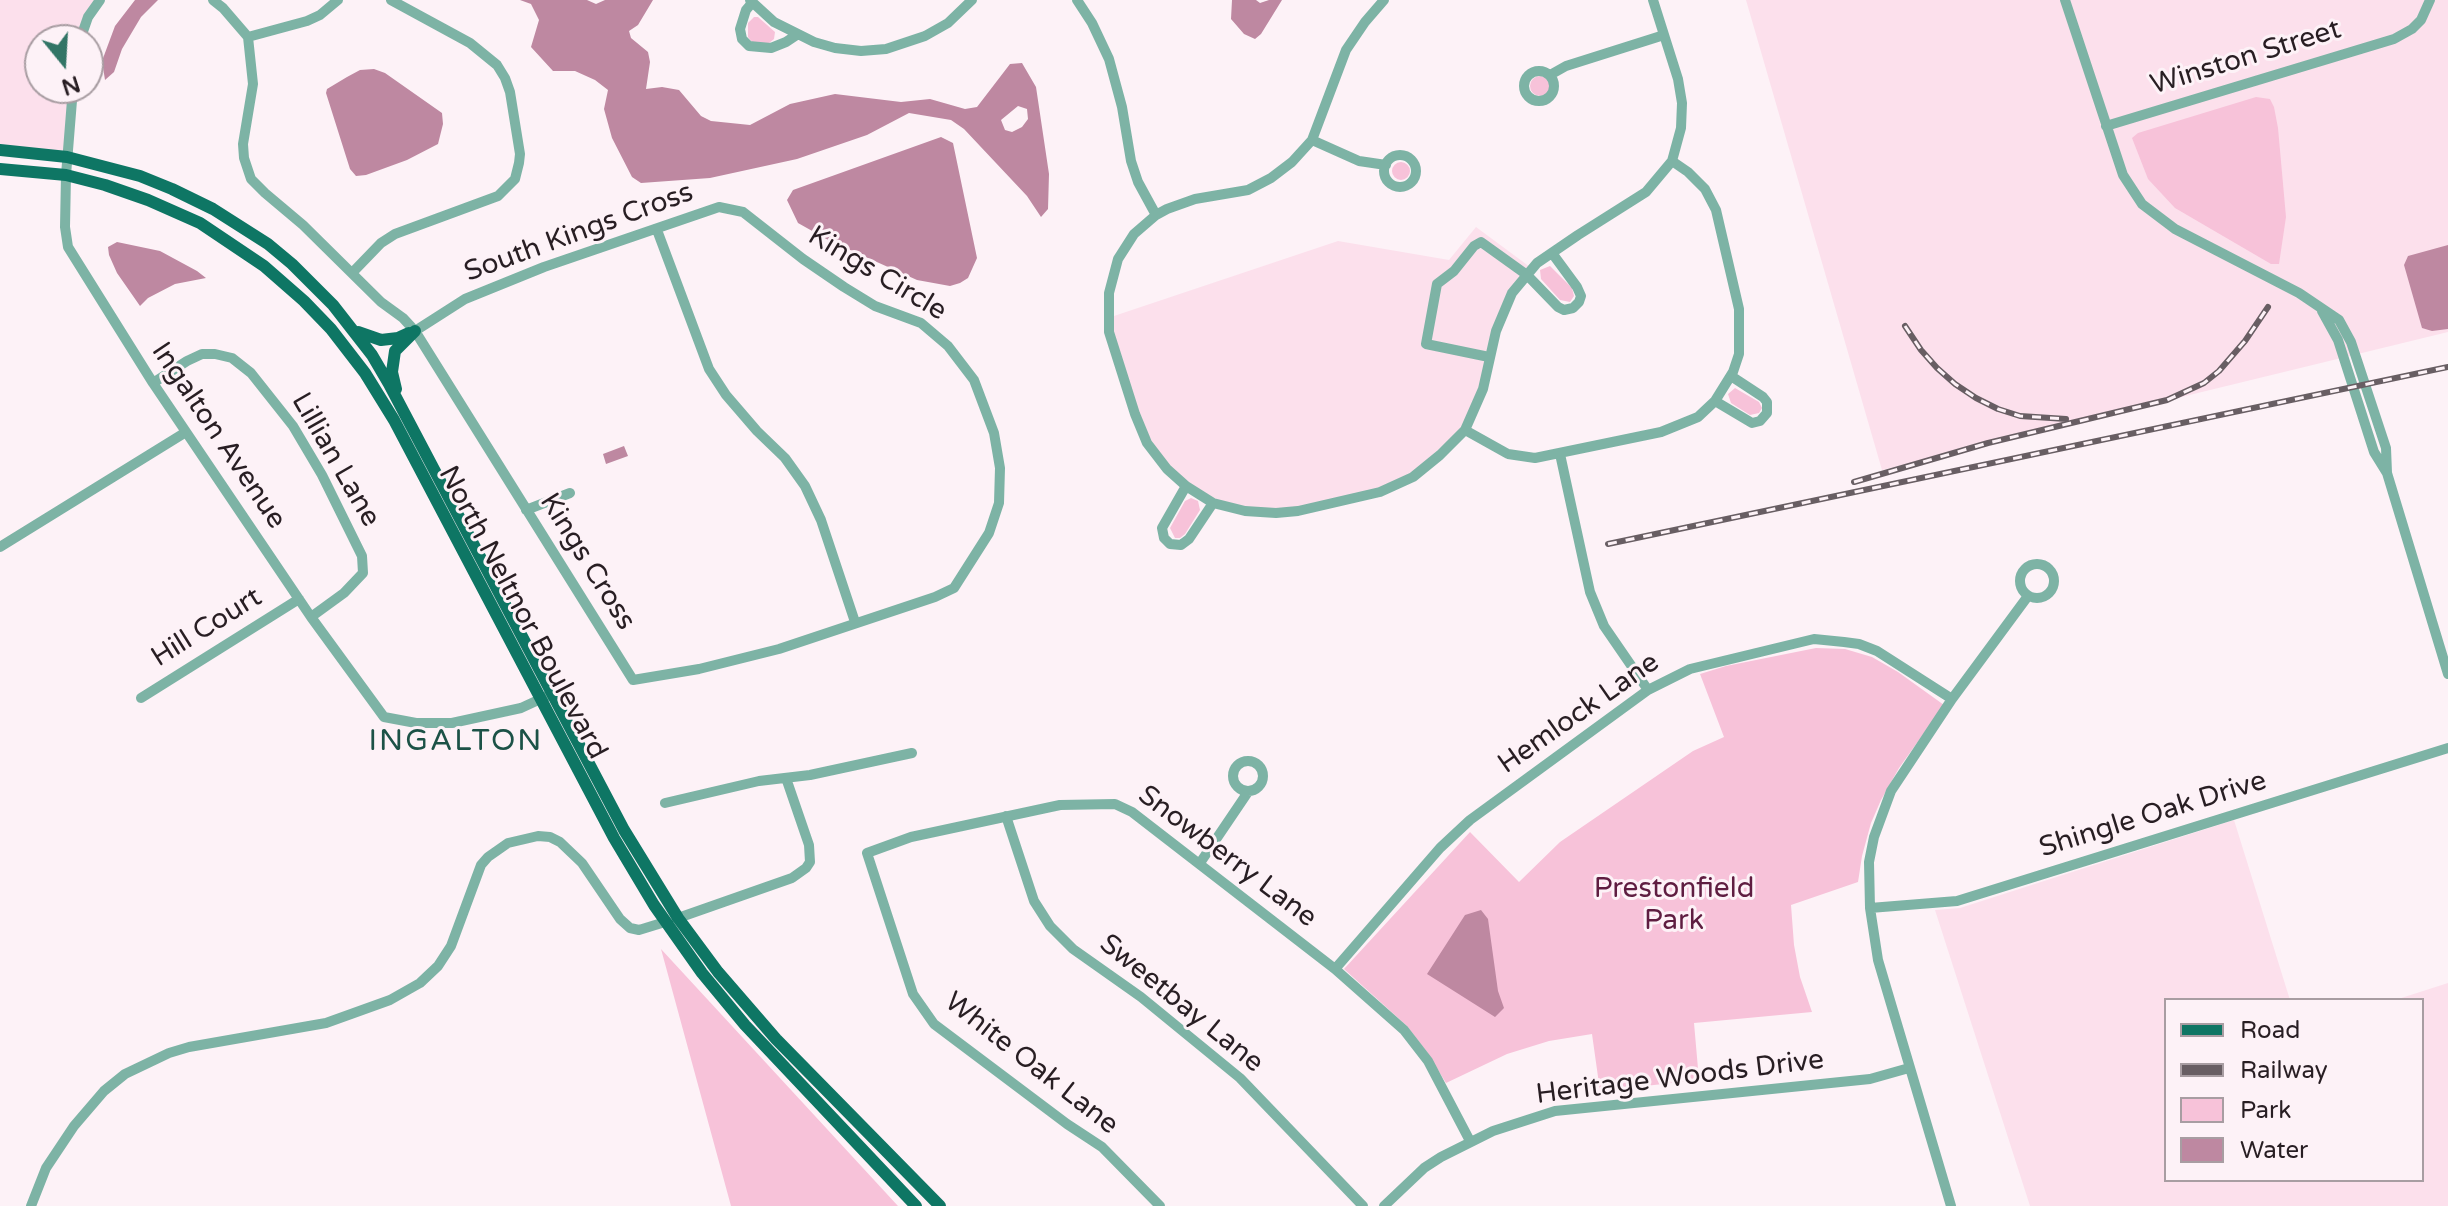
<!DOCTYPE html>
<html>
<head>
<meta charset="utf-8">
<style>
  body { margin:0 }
  #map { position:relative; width:2448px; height:1206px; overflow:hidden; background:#fdf2f7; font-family:"Varela Round",sans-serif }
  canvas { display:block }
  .legend { position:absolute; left:2164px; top:998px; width:260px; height:184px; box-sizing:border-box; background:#fdf2f7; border:2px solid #a89da2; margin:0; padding:10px 14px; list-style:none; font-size:24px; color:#281e23 }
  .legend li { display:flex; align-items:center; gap:16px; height:40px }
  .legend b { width:40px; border:2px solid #a89da2 }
  .north { position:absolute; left:24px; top:24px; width:80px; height:80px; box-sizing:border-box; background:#fdf2f7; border:2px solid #a89da2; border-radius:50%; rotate:162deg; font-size:22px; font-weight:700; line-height:32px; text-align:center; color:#281e23 }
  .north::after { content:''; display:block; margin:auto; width:28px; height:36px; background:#327566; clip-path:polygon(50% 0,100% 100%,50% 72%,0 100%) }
</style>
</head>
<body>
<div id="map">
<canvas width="2448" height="1206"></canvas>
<ul class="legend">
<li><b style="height:10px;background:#0e7664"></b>Road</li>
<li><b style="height:10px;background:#685e63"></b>Railway</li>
<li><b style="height:22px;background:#f7c2d9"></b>Park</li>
<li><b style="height:22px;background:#be88a1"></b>Water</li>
</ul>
<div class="north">N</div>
</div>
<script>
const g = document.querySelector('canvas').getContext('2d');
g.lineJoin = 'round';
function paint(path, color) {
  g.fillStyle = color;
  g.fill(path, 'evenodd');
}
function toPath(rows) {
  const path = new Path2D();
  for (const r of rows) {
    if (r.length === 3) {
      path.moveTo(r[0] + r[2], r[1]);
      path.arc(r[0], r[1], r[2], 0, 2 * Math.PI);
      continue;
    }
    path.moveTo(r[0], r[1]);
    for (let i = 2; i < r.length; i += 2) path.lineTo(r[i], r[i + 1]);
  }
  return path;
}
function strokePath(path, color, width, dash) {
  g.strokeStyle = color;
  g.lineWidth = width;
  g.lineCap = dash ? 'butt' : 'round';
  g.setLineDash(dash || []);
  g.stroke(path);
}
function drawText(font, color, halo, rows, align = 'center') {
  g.font = font + ' "Varela Round",sans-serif';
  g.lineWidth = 6;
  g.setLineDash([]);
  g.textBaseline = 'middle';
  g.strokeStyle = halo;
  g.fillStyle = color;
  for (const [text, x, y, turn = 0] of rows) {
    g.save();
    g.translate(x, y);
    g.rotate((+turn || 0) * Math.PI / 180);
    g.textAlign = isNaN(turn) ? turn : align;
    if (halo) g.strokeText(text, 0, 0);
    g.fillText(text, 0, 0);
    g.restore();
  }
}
paint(toPath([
  [0,0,100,0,83,40,40,40,40,88,73,88,67,157,0,155],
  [1746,0,2448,0,2448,332,1882,470],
  [1476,227,1530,267,1522,276,1482,382,1461,429,1413,473,1389,485,1348,497,1284,509,1249,508,1216,500,1194,488,1166,464,1143,427,1112,333,1111,317,1338,241,1449,260],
  [2234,820,2290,1000,2166,1000,2166,1180,2422,1180,2422,1000,2395,1000,2448,983,2448,1206,2030,1206,1935,910,1960,908]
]), '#fce0ec');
paint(toPath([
  [754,17,758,17,775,32,774,39,768,44,752,42,748,37,748,23],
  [1540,86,10],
  [2256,97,2270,99,2274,107,2278,128,2286,217,2279,264,2271,264,2175,208,2148,179,2132,138,2138,133],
  [1401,171,9],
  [1550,266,1572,288,1574,296,1570,302,1560,300,1541,279,1540,270],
  [1735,388,1759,402,1762,408,1759,413,1750,415,1731,403,1728,394],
  [1191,498,1198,501,1200,510,1185,534,1180,538,1175,538,1170,528,1185,501],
  [1816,648,1845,649,1872,657,1898,672,1944,705,1899,768,1881,800,1871,823,1862,856,1858,882,1791,905,1794,945,1800,977,1812,1012,1694,1023,1699,1080,1600,1091,1592,1034,1549,1041,1507,1054,1446,1083,1427,1052,1407,1026,1344,969,1470,832,1519,882,1560,842,1693,751,1724,737,1700,674,1726,666],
  [661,949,898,1206,731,1206]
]), '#f7c2d9');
paint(toPath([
  [135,0,158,0,141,17,122,49,114,72,105,80,102,61,115,26],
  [520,0,587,0,596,4,605,0,653,0,638,25,629,31,631,38,648,52,650,62,646,89,662,87,679,90,701,116,711,121,750,125,790,104,835,94,901,102,930,99,965,109,977,107,1010,64,1022,63,1036,87,1049,174,1048,209,1041,217,1027,196,964,129,951,120,909,113,867,135,797,159,710,178,641,183,632,177,612,138,604,109,608,90,595,80,575,71,553,71,531,47,539,20,531,4],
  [1018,106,1027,109,1028,119,1022,127,1012,132,1005,130,1001,120],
  [1232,0,1256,0,1260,3,1269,0,1282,0,1261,34,1255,39,1244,34,1231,19],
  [374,69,385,73,442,113,443,124,438,144,407,160,366,175,356,176,350,169,326,93,327,89,347,77,360,70],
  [941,137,953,143,977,258,968,278,960,283,950,286,917,280,830,241,798,223,787,200,793,190],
  [117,242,160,251,197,271,206,278,175,284,148,298,140,306,117,273,109,255,108,247],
  [2448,245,2448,329,2432,331,2422,328,2404,265,2408,256],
  [624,446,628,456,606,464,603,454],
  [1481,910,1488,919,1498,991,1504,1008,1495,1017,1427,974,1465,915]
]), '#be88a1');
strokePath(toPath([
  [213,0,223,8,248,37,253,84,243,144,244,158,251,179,265,193,303,225,381,302,403,318,415,331,633,680,699,669,779,649,935,597,954,588,989,533,999,503,1000,468,994,433,974,380,948,346,921,323,875,306,844,287,803,259,743,212,719,207,544,267,465,299,415,331],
  [750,0,774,22,814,42,835,48,861,51,886,49,925,36,948,23,972,0],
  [1077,0,1092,23,1109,59,1122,107,1131,161,1138,182,1156,215],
  [1384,0,1365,22,1346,50,1312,140,1292,162,1271,178,1248,190,1195,199,1167,209,1156,215,1134,234,1118,259,1109,293,1109,332,1135,414,1147,443,1167,469,1186,486,1213,503,1245,511,1276,513,1298,511,1380,492,1413,477,1440,455,1465,430,1483,389,1496,331,1512,293,1537,263,1578,235,1646,192,1672,161,1681,128,1682,103,1678,79,1653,0],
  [2065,0,2123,175,2142,204,2175,229,2299,293,2339,320,2351,342,2386,448,2387,473],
  [752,3,746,10,740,29,742,39,749,46,771,48,786,42,798,34],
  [248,37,307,21,320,15,338,0],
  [80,40,88,17,100,0],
  [1539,86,15],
  [1550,75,1566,66,1664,35],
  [73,88,66,175,65,227,68,247,153,383,311,617,384,717,416,723,452,723,521,708,547,696],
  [2106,126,2394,39,2412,29,2421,20,2430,0],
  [1312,140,1359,161,1386,165],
  [1400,171,16],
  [657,230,709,369,726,395,757,431,785,458,805,486,821,520,855,622],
  [352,273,381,243,395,234,498,196,515,179,519,163,520,154,510,92,505,78,497,65,470,43,391,0],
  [2322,311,2338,340,2374,452,2387,473,2448,674],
  [1489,357,1426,344,1437,284,1454,271,1474,246,1481,242,1527,275,1558,307,1564,310,1573,308,1579,302,1581,296,1577,287,1552,253],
  [153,383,187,361,202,354,215,354,232,358,251,373,293,426,322,475,362,556,363,573,344,593,311,617],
  [1715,401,1752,423,1760,421,1767,413,1767,402,1763,397,1731,376],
  [1465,430,1508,454,1535,458,1661,432,1698,417,1715,401,1733,372,1739,354,1739,309,1716,210,1705,189,1688,172,1672,161],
  [1560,454,1590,592,1604,626,1648,690],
  [1186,486,1162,528,1164,538,1170,544,1181,545,1189,539,1213,503],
  [526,510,570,493],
  [0,547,186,432],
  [2037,581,17],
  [141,698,299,599],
  [1248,776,15],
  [665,803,759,781,810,775,912,753],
  [1006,816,1034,901,1050,926,1073,949,1141,997,1240,1078,1363,1206],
  [1200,863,1248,792],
  [1870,908,1957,901,2448,748],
  [678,918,792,878,806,868,810,862,809,845,786,778],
  [1335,969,1440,848,1470,820,1648,690,1690,669,1814,639,1844,642,1859,644,1877,651,1952,699],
  [31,1206,46,1168,74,1126,104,1091,125,1074,169,1053,189,1047,326,1023,390,1000,420,983,438,966,451,946,481,865,488,857,508,843,538,836,550,837,560,842,582,863,620,919,630,928,639,930,665,922],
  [1160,1206,1102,1147,1067,1124,934,1024,913,994,867,853,911,837,1060,805,1115,804,1132,812,1335,969,1404,1030,1428,1061,1470,1141],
  [1384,1206,1424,1168,1441,1157,1493,1131,1555,1111,1870,1079,1909,1068],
  [1951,1206,1878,960,1870,908,1869,862,1874,837,1891,791,1952,699,2028,596]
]), '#7db3a5', 10);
strokePath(toPath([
  [0,150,67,157,140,176,172,189,213,209,268,244,292,264,333,305,372,355,389,384,624,830,678,918,718,972,776,1039,940,1206],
  [0,169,66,175,105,185,148,200,200,223,264,266,304,301,331,329,365,373,394,420,614,838,654,905,702,973,745,1025,916,1206],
  [358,332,381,340,398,338,409,333],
  [396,389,392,372,395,351,415,331]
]), '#0e7664', 12);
const rail = toPath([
  [1905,326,1921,350,1937,368,1955,384,1976,398,1998,409,2020,416,2066,419],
  [1854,482,1988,443,2167,400,2204,383,2219,371,2245,341,2268,307],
  [1608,544,2448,367]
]);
strokePath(rail, '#685e63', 6);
strokePath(rail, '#fdf2f7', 3, [9]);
drawText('28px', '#281e23', '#fdf2f7', [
  ["Winston Street",2246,58,-17],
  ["South Kings Cross",579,233,-20],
  ["Kings Circle",877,274,31],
  ["Ingalton Avenue",218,436,56],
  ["Lillian Lane",335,460,60],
  ["Kings Cross",587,562,58],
  ["North Neltnor Boulevard",522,613,62],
  ["Hill Court",207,628,-32],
  ["Hemlock Lane",1579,714,-35],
  ["Shingle Oak Drive",2153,815,-17],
  ["Snowberry Lane",1227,857,37],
  ["Sweetbay Lane",1181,1004,39],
  ["White Oak Lane",1031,1064,38],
  ["Heritage Woods Drive",1680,1078,-7]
]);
drawText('28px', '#5f1d41', '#fdf2f7', [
  ["Prestonfield",1674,890],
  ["Park",1674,922]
]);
g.letterSpacing = '2px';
drawText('30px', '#1c5247', '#fdf2f7', [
  ["INGALTON",456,742]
]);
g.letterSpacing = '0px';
</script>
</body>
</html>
